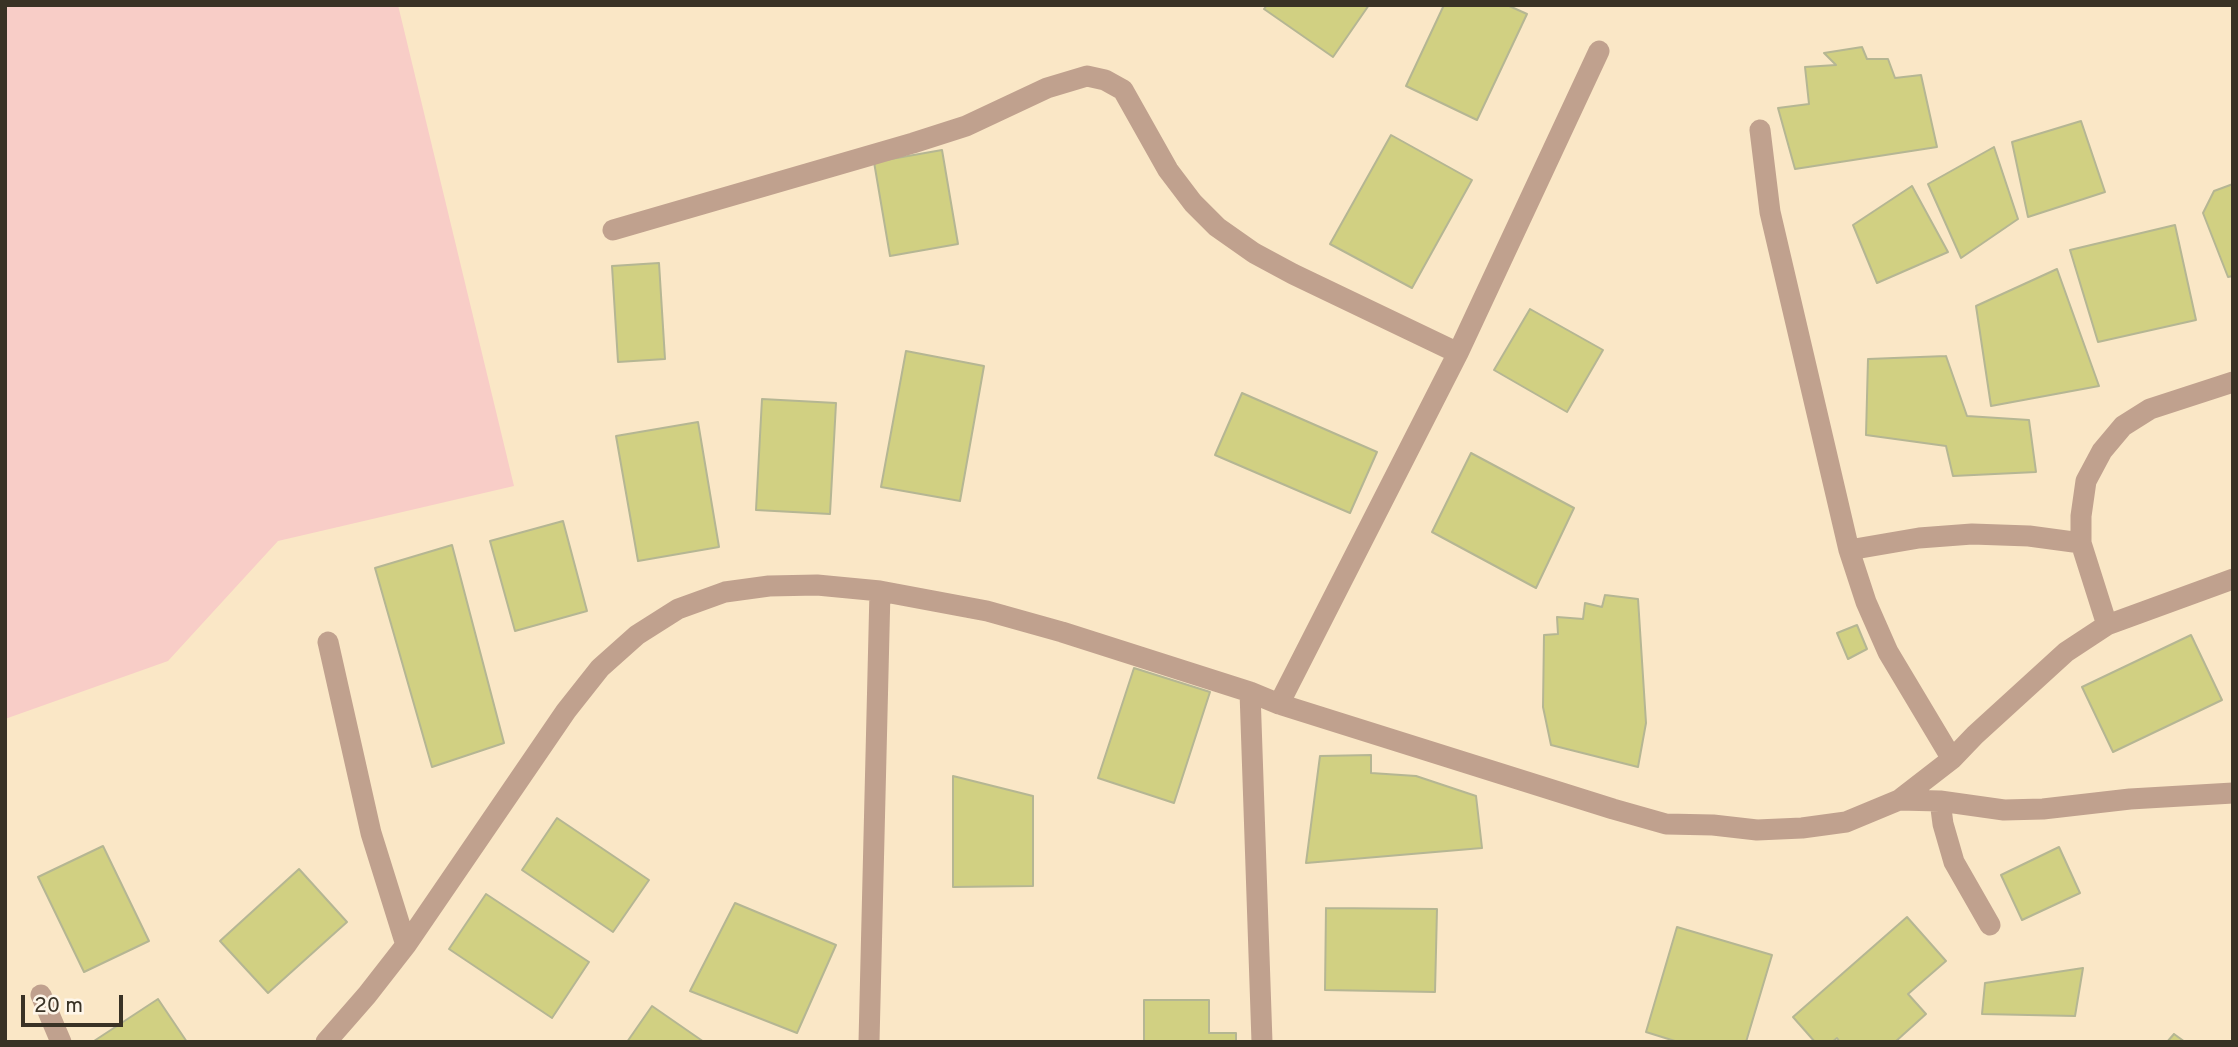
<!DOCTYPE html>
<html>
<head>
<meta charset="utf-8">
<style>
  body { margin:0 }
  #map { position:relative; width:2238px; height:1047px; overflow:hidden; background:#fae7c6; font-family:Overpass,sans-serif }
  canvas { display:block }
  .frame { position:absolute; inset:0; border:7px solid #393225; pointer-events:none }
  .scale { position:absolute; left:21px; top:995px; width:102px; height:32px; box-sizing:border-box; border:4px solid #393225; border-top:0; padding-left:9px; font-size:21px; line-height:24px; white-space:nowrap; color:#393225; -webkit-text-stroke:5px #fef6e9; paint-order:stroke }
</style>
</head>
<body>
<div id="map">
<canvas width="2238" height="1047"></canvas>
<div class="frame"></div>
<div class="scale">20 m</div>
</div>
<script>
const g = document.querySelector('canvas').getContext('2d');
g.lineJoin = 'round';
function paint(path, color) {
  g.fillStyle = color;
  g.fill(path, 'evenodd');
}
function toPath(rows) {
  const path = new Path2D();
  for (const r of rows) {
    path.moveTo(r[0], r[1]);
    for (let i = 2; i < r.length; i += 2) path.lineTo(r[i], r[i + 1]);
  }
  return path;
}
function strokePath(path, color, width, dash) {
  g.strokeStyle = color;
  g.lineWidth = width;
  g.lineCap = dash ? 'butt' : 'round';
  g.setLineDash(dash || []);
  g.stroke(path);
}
paint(toPath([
  [5,5,398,5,514,486,278,541,168,661,5,719]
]), '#f8cdc7');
const building = toPath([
  [1267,5,1369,5,1333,57,1264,9,1267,5],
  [1444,5,1507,5,1527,14,1477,120,1406,86,1444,5],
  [1862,47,1867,59,1888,59,1895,78,1921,75,1937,147,1795,169,1778,108,1809,104,1805,67,1836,65,1824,53,1862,47],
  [2081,121,2105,192,2028,217,2012,142,2081,121],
  [1391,135,1472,180,1412,288,1330,244,1391,135],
  [1994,147,2018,219,1961,258,1928,184,1994,147],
  [942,150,958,244,890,256,874,162,942,150],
  [2233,184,2233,276,2228,277,2203,213,2214,191,2233,184],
  [1912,186,1948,252,1877,283,1853,225,1912,186],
  [2175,225,2196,320,2098,342,2070,250,2175,225],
  [659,263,665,359,618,362,612,266,659,263],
  [2057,269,2099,386,1991,406,1976,306,2057,269],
  [1530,309,1603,350,1567,412,1494,370,1530,309],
  [906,351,984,366,960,501,881,487,906,351],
  [1946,356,1967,416,2029,420,2036,472,1953,476,1946,446,1866,435,1868,359,1946,356],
  [1242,393,1377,452,1350,513,1215,455,1242,393],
  [762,399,836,403,830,514,756,510,762,399],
  [698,422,719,547,638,561,616,436,698,422],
  [1471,453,1574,508,1536,588,1432,532,1471,453],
  [563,521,587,611,515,631,490,541,563,521],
  [452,545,504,743,432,767,375,568,452,545],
  [1605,595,1638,599,1646,723,1638,767,1551,745,1543,707,1544,635,1558,634,1557,617,1583,619,1585,603,1602,607,1605,595],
  [1857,625,1867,649,1848,659,1837,633,1857,625],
  [2191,635,2222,700,2113,752,2082,687,2191,635],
  [1134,668,1210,692,1174,803,1098,778,1134,668],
  [1371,755,1371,773,1416,776,1476,796,1482,848,1306,863,1320,756,1371,755],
  [953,776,1033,796,1033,886,953,887,953,776],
  [557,818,649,880,613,932,522,870,557,818],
  [103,846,149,941,84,972,38,877,103,846],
  [2059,847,2080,893,2022,920,2001,875,2059,847],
  [299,869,347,922,268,993,220,941,299,869],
  [486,894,589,962,552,1018,449,949,486,894],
  [735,903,836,945,797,1033,690,991,735,903],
  [1326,908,1437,909,1435,992,1325,990,1326,908],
  [1907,917,1946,961,1908,994,1926,1014,1895,1042,1840,1042,1837,1038,1832,1042,1815,1042,1793,1017,1907,917],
  [1677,927,1772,955,1746,1042,1678,1042,1646,1032,1677,927],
  [2083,968,2075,1016,1982,1014,1985,983,2083,968],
  [158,999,187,1042,94,1041,158,999],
  [1144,1000,1209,1000,1209,1033,1236,1033,1236,1042,1144,1042,1144,1000],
  [652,1006,704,1042,627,1042,652,1006],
  [2174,1034,2185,1042,2167,1042,2174,1034]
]);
paint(building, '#d1d082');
strokePath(building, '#b5b693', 2);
strokePath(toPath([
  [1760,130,1770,212,1849,550,1866,602,1888,652,1952,759],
  [613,230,913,143,966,126,1047,88,1087,76,1105,80,1123,90,1168,170,1193,203,1217,227,1254,253,1293,274,1458,353],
  [1849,550,1919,538,1972,534,2029,536,2081,543],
  [2107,625,2081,543,2081,516,2086,481,2102,451,2123,426,2150,409,2233,382],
  [328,642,371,833,406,945],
  [1250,692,1262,1042],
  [1279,704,1458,353,1599,51],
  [1899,800,1940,801,2004,810,2043,809,2130,799,2233,793],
  [1940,801,1943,824,1954,862,1990,925],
  [41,995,61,1042],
  [326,1042,367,995,406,945,566,711,600,668,637,635,678,609,725,592,769,586,817,585,880,591,987,611,1062,632,1250,692,1279,704,1613,809,1666,824,1713,825,1757,830,1802,828,1846,822,1899,800,1952,759,1975,735,2066,652,2107,625,2233,579],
  [869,1042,880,591]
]), '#c0a18e', 21);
</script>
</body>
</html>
